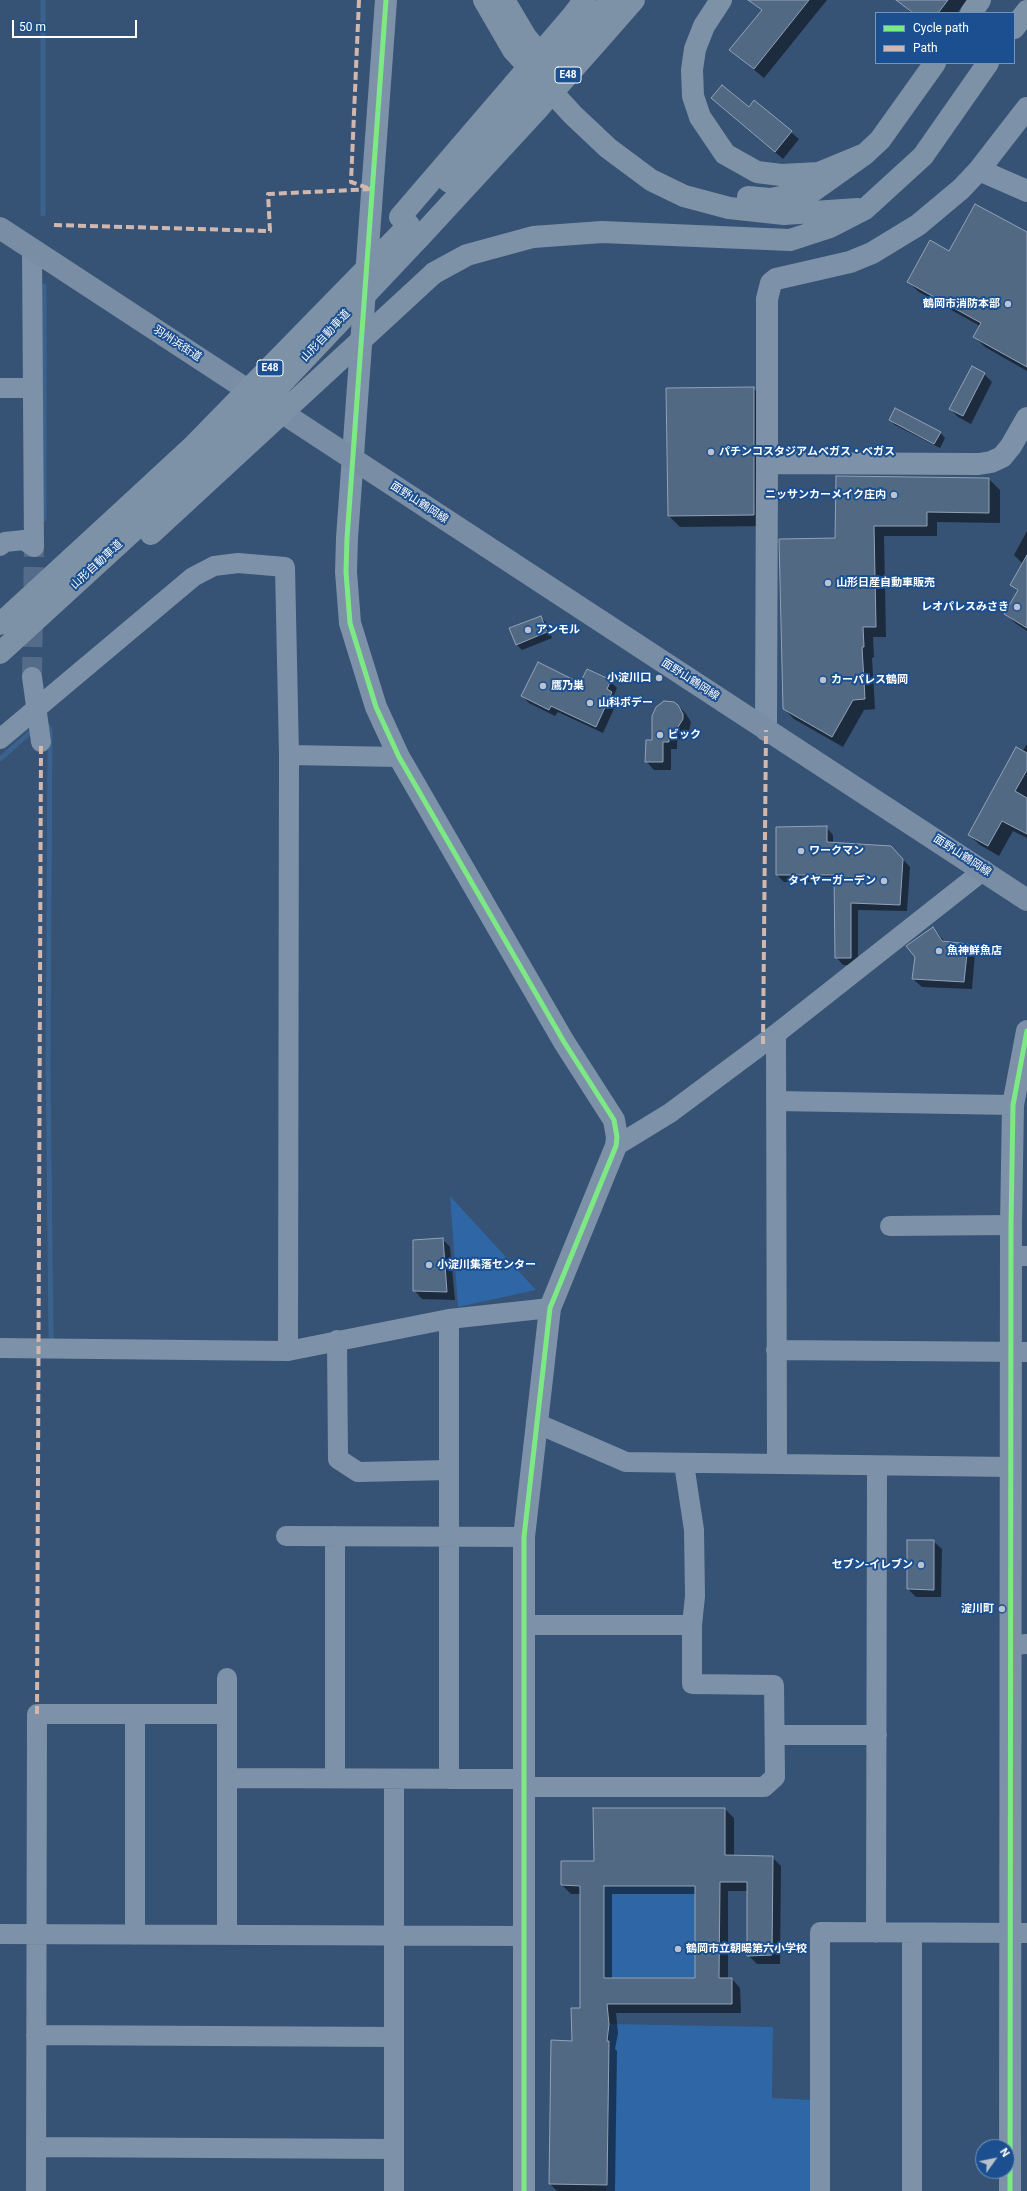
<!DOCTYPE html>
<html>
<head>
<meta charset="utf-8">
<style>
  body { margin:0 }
  #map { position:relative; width:1027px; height:2191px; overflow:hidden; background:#365274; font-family:Roboto,sans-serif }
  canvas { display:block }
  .legend { position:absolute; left:875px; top:12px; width:140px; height:52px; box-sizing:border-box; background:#1b4f8f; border:1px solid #7695bc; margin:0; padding:5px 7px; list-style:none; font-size:12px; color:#fff }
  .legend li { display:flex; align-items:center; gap:8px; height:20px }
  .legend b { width:20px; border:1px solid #7695bc }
  .north { position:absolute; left:975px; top:2139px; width:40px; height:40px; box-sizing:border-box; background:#1b4f8f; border:1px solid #7695bc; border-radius:50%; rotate:57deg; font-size:11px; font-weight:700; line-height:16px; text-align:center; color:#fff }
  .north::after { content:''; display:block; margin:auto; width:14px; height:18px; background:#b9c2ce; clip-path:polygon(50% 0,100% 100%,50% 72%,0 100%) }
  .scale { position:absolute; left:12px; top:20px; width:125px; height:18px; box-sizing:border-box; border:2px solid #fff; border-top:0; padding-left:5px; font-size:12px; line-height:14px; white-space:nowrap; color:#fff; -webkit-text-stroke:3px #1b4f8f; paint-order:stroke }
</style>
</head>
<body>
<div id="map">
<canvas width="1027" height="2191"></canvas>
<ul class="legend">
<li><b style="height:5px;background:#7ce984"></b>Cycle path</li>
<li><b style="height:5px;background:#d1b7ad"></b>Path</li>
</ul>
<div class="north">N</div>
<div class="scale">50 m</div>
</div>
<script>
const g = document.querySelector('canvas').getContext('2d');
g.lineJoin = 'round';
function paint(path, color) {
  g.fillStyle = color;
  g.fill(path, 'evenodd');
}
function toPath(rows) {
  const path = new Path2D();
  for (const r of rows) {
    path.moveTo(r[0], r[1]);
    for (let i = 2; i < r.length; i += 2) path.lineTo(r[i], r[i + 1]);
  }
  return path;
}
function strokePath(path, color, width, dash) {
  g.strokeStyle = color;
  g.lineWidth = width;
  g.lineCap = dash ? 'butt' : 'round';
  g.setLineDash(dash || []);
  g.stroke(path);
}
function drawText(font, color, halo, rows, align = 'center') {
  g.font = font + ' Roboto,"Noto Sans JP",sans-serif';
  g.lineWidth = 4;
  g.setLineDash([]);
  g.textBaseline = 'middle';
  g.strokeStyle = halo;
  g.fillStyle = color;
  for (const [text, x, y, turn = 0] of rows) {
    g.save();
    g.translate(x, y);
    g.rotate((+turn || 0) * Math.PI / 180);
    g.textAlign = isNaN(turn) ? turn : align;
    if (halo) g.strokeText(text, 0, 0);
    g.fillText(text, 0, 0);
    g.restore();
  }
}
paint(toPath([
  [450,1196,536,1290,458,1307],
  [604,1886,695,1886,695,1978,604,1978],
  [609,2024,773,2027,772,2098,815,2100,812,2191,606,2191]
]), '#2f66a5');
paint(toPath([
  [760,0,827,0,764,78,730,50,762,11,756,5],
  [903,0,967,0,957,13,911,13,901,3],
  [712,98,749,108,754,102,799,139,783,159],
  [1027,233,1027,371,985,347,974,337,980,326,919,292,908,282,950,252],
  [984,374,992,382,971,424,958,417,950,409],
  [753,388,764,399,765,526,680,527,669,516,667,389],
  [890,420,940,432,945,438,940,448,895,425],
  [989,479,1000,490,1000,523,937,522,937,536,884,536,886,637,873,637,874,657,872,658,875,709,864,710,843,747,794,719,784,709,836,539],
  [1027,531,1027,631,1015,623,1005,613,1018,592,1012,585,1023,564,1014,555],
  [540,617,546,622,552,638,522,650,517,645],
  [610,681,617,688,614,695,618,700,603,733,558,712,555,716,529,703,522,696],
  [678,705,686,714,691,722,689,731,677,741,677,749,671,749,671,770,654,770,646,761,653,741],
  [1027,744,1027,838,1013,831,999,856,980,845,969,835],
  [826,827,833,835,833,843,898,854,910,867,907,911,858,910,858,965,843,965,836,957,835,882,784,882,777,875],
  [933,928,945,942,967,945,975,953,972,989,922,987,913,979],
  [442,1239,450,1247,455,1300,422,1299,414,1290],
  [933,1541,942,1549,941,1597,916,1597,908,1589],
  [725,1809,734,1818,734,1856,772,1857,781,1866,780,1964,757,1964,748,1955,748,1891,728,1891,728,1979,732,1979,740,1988,741,2013,616,2013,618,2033,615,2049,617,2051,615,2191,557,2191,550,2184,573,2042,582,2009,581,1894,571,1894,562,1885,595,1862],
  [612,1894,696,1894,696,1979,612,1979]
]), '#0007');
strokePath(toPath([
  [43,214,43,0],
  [44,519,44,286],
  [46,724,50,729,48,1065,51,1340],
  [0,759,34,729]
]), '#3b618d', 5);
const building = toPath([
  [748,0,809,0,754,69,729,50,762,10,748,0],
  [896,0,948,0,938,13,913,13,896,0],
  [722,85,749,107,754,100,792,131,775,152,711,98,722,85],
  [975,204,1027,232,1027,367,973,337,981,323,907,282,930,240,949,251,975,204],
  [972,366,985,373,963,416,949,409,972,366],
  [754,387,754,515,668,516,666,388,754,387],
  [895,408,941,432,934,444,889,420,895,408],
  [836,476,989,478,989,513,927,512,927,526,874,526,876,627,863,627,864,647,862,647,865,699,853,700,832,737,783,709,779,539,835,538,836,476],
  [1027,555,1027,628,1004,614,1018,590,1010,585,1027,555],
  [541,616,547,632,516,645,509,628,541,616],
  [538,662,580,683,587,669,611,680,607,689,612,692,596,727,551,706,549,710,521,696,538,662],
  [664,701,674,702,678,705,683,714,683,719,678,727,669,732,669,742,663,742,663,762,645,762,646,740,652,740,652,716,656,707,664,701],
  [1016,747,1027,753,1027,770,1015,791,1027,798,1027,834,1002,821,988,846,968,835,1016,747],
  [827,826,827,842,891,846,903,859,900,905,851,903,851,958,835,958,834,875,776,875,776,827,827,826],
  [933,927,942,941,968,944,964,982,912,979,915,957,906,946,933,927],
  [443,1238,447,1292,413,1291,413,1240,443,1238],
  [907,1540,934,1540,934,1590,907,1589,907,1540],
  [593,1808,725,1808,725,1855,773,1856,772,1955,747,1956,747,1882,720,1882,719,1978,732,1978,732,2004,607,2004,609,2024,607,2041,609,2041,607,2185,549,2184,551,2040,572,2041,571,2008,580,2008,580,1886,561,1885,561,1861,594,1861,593,1808],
  [604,1886,695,1886,695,1978,604,1978,604,1886]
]);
paint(building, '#526984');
strokePath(building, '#92a2b6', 1);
strokePath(toPath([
  [32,677,34,547]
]), '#546c89', 20, [20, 10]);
strokePath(toPath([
  [32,249,34,547],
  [0,388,33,388],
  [0,546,5,542,24,540,34,547],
  [32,677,41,742],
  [0,739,193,577,214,566,238,563,285,567,289,755,399,757],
  [776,1034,777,1464],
  [776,1101,1013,1105],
  [616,1146,670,1113,776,1034,984,870],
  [890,1226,1011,1225],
  [1011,1256,1027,1256],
  [337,1340,338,1459,358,1472,449,1470],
  [0,1348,288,1351,449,1319,550,1308],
  [776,1350,1027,1352],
  [288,1351,289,755],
  [536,1423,626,1462,1011,1467],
  [286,1536,524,1537],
  [524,1625,692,1625],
  [1011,1645,1027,1644],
  [775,1735,877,1735],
  [227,1778,524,1779],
  [335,1778,335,1536],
  [449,1779,449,1319],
  [524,1787,764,1787,775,1777,774,1685,692,1684,692,1625,695,1596,694,1530,684,1464],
  [876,1933,877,1466],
  [0,1934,524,1936],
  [135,1935,135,1714],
  [227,1935,227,1678],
  [36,2035,394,2037],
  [36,2147,394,2149],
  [36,2191,37,1714,227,1714],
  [394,2191,394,1779],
  [820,2191,820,1932,1027,1933],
  [912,2191,912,1933]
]), '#7d92a8', 20);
strokePath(toPath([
  [386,0,347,538,346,572,350,623,376,707,399,757,564,1042,614,1120,617,1137,616,1146,550,1308,524,1537,524,2191],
  [1027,108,979,170,1027,191],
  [979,170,961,189,918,225,872,253,850,262,776,279,771,283,767,299,767,463,979,464,991,462,1002,457,1011,446,1027,418],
  [766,730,767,463],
  [1010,2191,1011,1225,1013,1105,1027,1031]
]), '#7d92a8', 22);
strokePath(toPath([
  [0,228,1027,900]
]), '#798da4', 22);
strokePath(toPath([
  [484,0,513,50,573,115,608,148,651,180,684,196,729,208,784,214,858,209],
  [504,0,526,37,551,67],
  [721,0,704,26,695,49,692,70,693,96,700,117,725,154,757,172,781,175,819,173,865,154,880,140,935,63],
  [971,13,980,0],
  [574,14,584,0],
  [587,28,610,0],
  [1014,28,1027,11],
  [598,41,634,0],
  [449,182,527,97],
  [748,197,770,199,813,191,865,154],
  [400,217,515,83],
  [419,238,537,110],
  [434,273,467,255,533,237,602,232,790,240,830,227,865,209,923,156,988,63],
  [0,624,127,507],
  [0,653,143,522]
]), '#7e92a7', 22);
strokePath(toPath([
  [515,83,574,14],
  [527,97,587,28],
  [537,110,598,41],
  [127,507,194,445,409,225],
  [143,522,249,418,419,238],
  [151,534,434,273]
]), '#7e92a7', 22);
strokePath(toPath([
  [359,0,351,182,368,188],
  [54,225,270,231,268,194,373,189],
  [763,1044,766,730],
  [37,1714,41,742]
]), '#d1b7ad', 4, [8, 4]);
strokePath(toPath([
  [386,0,347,538,346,572,350,623,376,707,399,757,564,1042,614,1120,617,1137,616,1146,550,1308,524,1537,524,2191],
  [1010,2191,1011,1225,1013,1105,1027,1031]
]), '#7ce984', 5);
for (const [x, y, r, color] of [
  [1008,304,4,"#b9c2ce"],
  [711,452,4,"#b9c2ce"],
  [894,495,4,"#b9c2ce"],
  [828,583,4,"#b9c2ce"],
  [1017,607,4,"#b9c2ce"],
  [528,630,4,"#b9c2ce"],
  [659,678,4,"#b9c2ce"],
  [823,680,4,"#b9c2ce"],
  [543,686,4,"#b9c2ce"],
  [590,703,4,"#b9c2ce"],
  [660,735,4,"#b9c2ce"],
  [801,851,4,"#b9c2ce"],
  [884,881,4,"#b9c2ce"],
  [939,951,4,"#b9c2ce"],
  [429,1265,4,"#b9c2ce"],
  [921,1565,4,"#b9c2ce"],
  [1002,1609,4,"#b9c2ce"],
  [678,1949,4,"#b9c2ce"]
]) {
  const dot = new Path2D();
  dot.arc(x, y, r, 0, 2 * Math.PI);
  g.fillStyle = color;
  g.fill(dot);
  strokePath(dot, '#1b4f8f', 1.5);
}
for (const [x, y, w] of [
  [568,75,26],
  [270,368,26]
]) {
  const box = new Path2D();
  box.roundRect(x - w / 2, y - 8, w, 16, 3);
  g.fillStyle = '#1b4f8f';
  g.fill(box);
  strokePath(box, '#fff', 1);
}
drawText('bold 10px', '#fff', null, [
  ["E48",568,75],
  ["E48",270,368]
]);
drawText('bold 11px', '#fff', '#1b4f8f', [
  ["鶴岡市消防本部",1000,304,"right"],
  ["パチンコスタジアムベガス・ベガス",719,452],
  ["ニッサンカーメイク庄内",886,495,"right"],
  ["山形日産自動車販売",836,583],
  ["レオパレスみさき",1009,607,"right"],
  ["アンモル",536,630],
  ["小淀川口",651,678,"right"],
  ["カーパレス鶴岡",831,680],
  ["鷹乃巣",551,686],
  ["山科ボデー",598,703],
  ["ビック",668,735],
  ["ワークマン",809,851],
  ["タイヤーガーデン",876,881,"right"],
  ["魚神鮮魚店",947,951],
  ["小淀川集落センター",437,1265],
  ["セブン-イレブン",913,1565,"right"],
  ["淀川町",994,1609,"right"],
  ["鶴岡市立朝暘第六小学校",686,1949]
], 'left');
drawText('11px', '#fff', '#1b4f8f', [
  ["山形自動車道",326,336,-47],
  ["羽州浜街道",177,344,33],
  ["面野山鶴岡線",419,503,33],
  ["山形自動車道",97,565,-43],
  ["面野山鶴岡線",690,680,33],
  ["面野山鶴岡線",962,856,33]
]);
</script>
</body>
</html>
